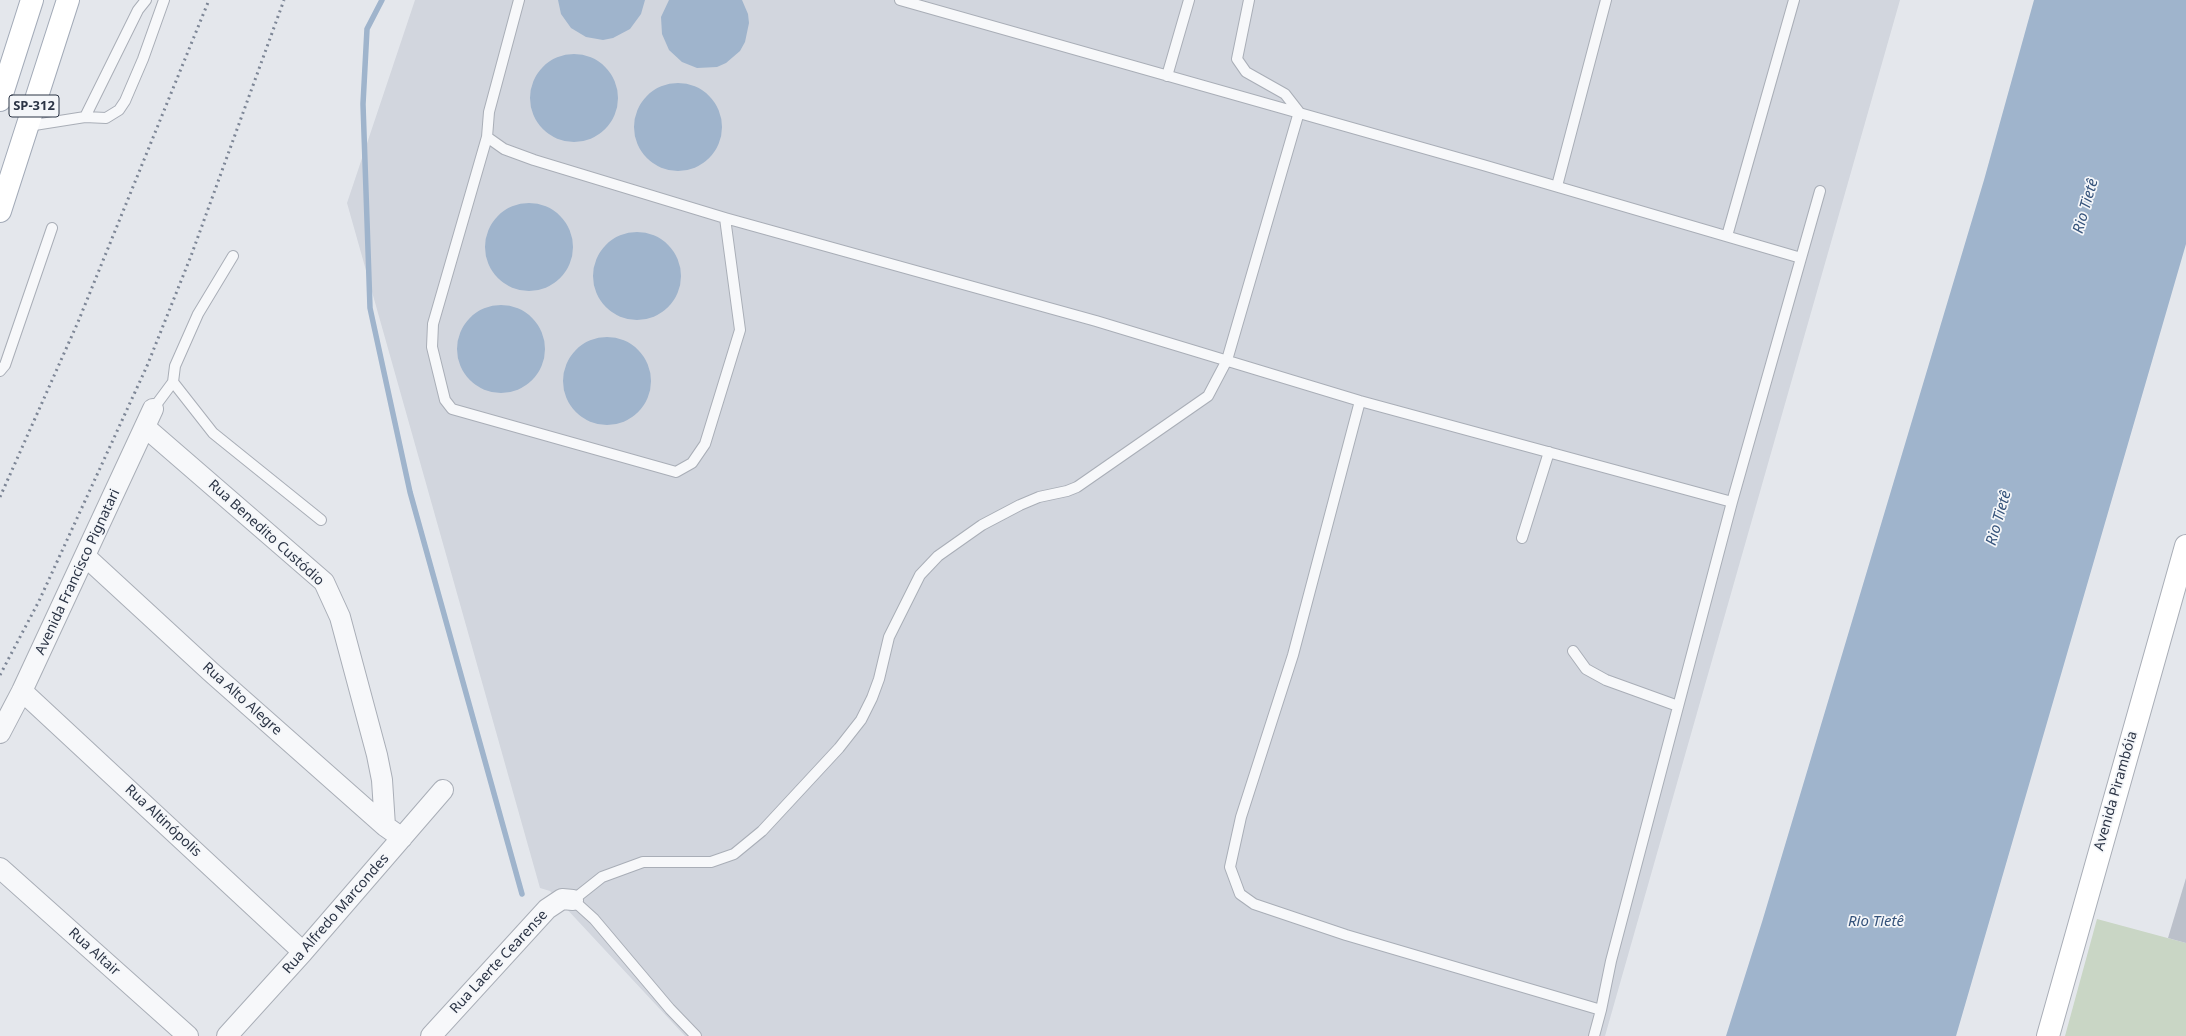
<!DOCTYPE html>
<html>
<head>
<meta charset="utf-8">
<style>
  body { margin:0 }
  canvas { display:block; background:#e4e7ec }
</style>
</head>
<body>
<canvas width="2186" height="1036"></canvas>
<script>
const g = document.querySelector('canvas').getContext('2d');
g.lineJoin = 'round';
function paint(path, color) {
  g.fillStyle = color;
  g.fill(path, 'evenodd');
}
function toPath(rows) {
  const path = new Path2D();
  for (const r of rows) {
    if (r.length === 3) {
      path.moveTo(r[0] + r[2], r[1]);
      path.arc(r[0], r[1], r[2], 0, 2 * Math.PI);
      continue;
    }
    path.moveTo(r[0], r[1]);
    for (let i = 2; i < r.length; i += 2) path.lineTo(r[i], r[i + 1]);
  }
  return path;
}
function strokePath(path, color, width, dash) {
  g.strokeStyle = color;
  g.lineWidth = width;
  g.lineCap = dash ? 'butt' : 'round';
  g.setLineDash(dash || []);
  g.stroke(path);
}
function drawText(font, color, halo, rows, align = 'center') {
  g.font = font + ' "Noto Sans",sans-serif';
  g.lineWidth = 3.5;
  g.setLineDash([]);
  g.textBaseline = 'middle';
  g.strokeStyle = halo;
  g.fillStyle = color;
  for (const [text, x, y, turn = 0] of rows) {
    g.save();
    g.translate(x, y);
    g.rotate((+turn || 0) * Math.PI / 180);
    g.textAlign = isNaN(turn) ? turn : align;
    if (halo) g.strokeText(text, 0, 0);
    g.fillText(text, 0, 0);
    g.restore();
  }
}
paint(toPath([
  [415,0,1900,0,1605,1036,685,1036,550,891,540,888,347,203]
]), '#d2d6de');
paint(toPath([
  [2097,919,2186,943,2186,1036,2065,1036]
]), '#c9d6c5');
paint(toPath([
  [558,0,645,0,641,14,630,29,613,38,603,40,586,37,571,28,561,14],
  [669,0,742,0,748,14,749,23,745,42,740,51,726,63,717,67,697,68,682,62,669,50,662,34,661,17],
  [2034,0,2186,0,2186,244,1956,1036,1726,1036,1762,922,1984,180],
  [574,98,44],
  [678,127,44],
  [529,247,44],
  [637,276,44],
  [501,349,44],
  [607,381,44]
]), '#9fb4cc');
strokePath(toPath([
  [382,0,367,29,363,104,370,308,410,492,522,894]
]), '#9fb4cc', 5.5);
paint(toPath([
  [2186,878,2186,943,2168,938]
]), '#bbc0ca');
const lane = toPath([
  [519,0,489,112,487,137,504,149,534,160,725,218,1096,321,1360,401,1732,502],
  [900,0,1483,165,1801,258],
  [1167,76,1189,0],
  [85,117,138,10,146,0],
  [28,126,85,117,106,118,119,110,125,101,143,59,164,0],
  [487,137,433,324,432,347,445,400,452,409,676,472,692,463,705,444,740,330,725,218],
  [1557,186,1606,0],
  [1727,236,1794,0],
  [233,256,198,314,175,366,173,382,213,433,321,520],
  [0,371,5,365,52,228],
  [1360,401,1293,655,1241,817,1230,867,1240,894,1254,904,1346,935,1601,1010],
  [153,409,173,382],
  [1522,538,1549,452],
  [1573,651,1586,669,1606,680,1678,706],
  [696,1036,670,1009,594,919,573,900,602,877,643,862,711,862,734,854,762,831,839,748,861,720,872,698,879,679,889,637,920,575,938,556,982,525,1020,505,1039,497,1067,491,1077,487,1208,396,1227,360,1299,112,1285,94,1246,72,1237,59,1249,0],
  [1594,1036,1601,1010,1611,961,1732,502,1820,191]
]);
const street = toPath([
  [145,427,324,582,340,617,377,755,382,780,385,826],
  [85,556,211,672,385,826,402,838],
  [22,691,303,952],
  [0,733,22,691,153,409],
  [0,868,188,1036],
  [227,1036,303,952,443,790],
  [431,1036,547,909,562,899,573,900]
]);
const secondary = toPath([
  [2048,1036,2186,546]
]);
const primary = toPath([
  [0,100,32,0],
  [0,211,68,0]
]);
strokePath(lane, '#a9aeb7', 12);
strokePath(street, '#a9aeb7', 22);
strokePath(secondary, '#a9aeb7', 24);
strokePath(primary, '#a3abb8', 24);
strokePath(lane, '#f7f8fa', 10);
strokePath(street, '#f7f8fa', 20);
strokePath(secondary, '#fff', 22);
strokePath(primary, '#fff', 22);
strokePath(toPath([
  [0,497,78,322,209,0],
  [0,675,39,601,147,366,191,256,284,0]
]), '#7d8696', 3, [2, 4]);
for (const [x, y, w] of [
  [34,106,50]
]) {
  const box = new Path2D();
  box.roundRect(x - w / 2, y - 11, w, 22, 3);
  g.fillStyle = '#f4f6f9';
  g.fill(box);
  strokePath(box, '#2b3445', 1);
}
drawText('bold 13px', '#2b3445', null, [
  ["SP-312",34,106]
]);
drawText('14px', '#2b3445', '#f4f6f9', [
  ["Rua Benedito Custódio",266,533,42],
  ["Avenida Francisco Pignatari",78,572,-65],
  ["Rua Alto Alegre",242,699,42],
  ["Avenida Pirambóia",2116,791,-74],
  ["Rua Altinópolis",163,821,43],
  ["Rua Alfredo Marcondes",336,914,-49],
  ["Rua Altair",94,952,42],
  ["Rua Laerte Cearense",499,962,-47]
]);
drawText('italic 15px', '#34527a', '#f4f6f9', [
  ["Rio Tietê",2086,206,-74],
  ["Rio Tietê",1999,518,-74],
  ["Rio Tietê",1876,922]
]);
</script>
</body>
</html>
